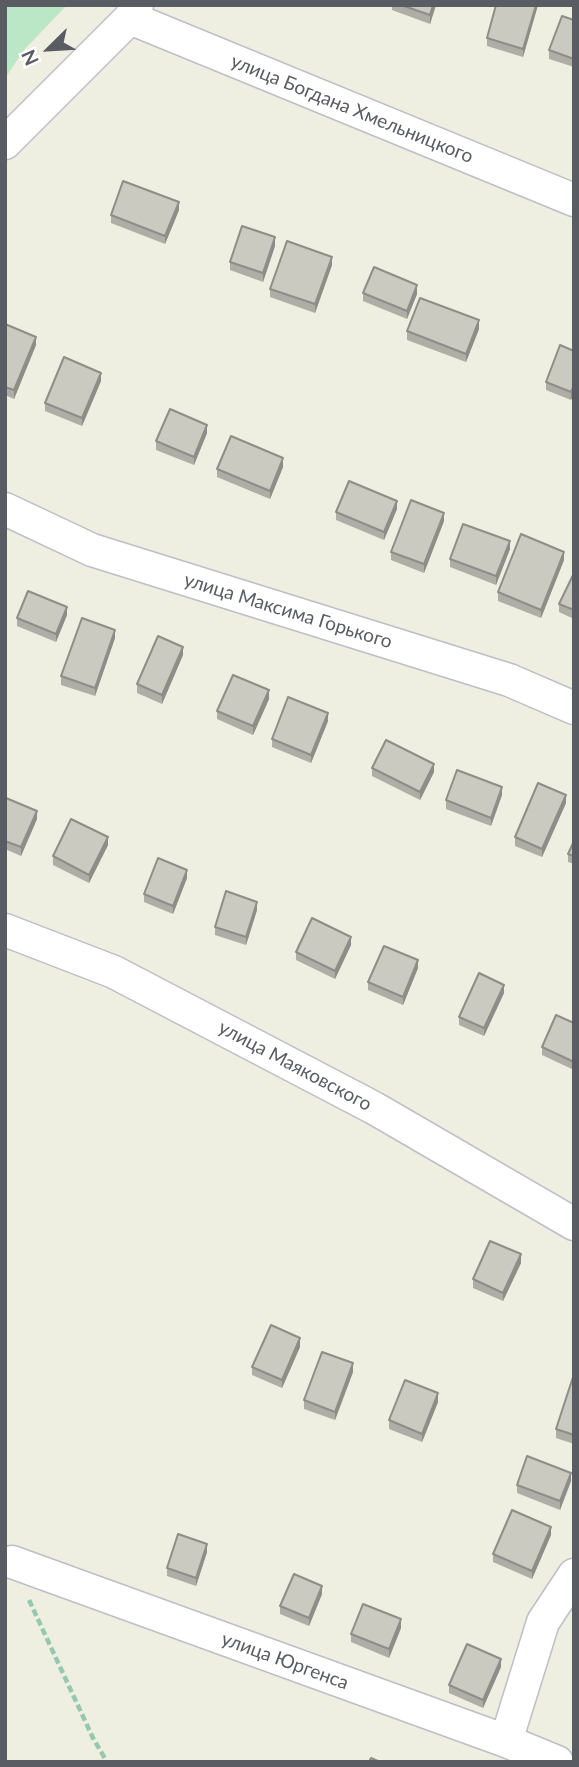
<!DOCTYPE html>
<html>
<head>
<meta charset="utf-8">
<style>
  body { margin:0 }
  #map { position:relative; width:579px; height:1767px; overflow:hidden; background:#eeeee1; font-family:Lato,sans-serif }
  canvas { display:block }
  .frame { position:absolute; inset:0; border:7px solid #5a5c63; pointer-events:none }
  .north { position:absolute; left:14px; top:14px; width:70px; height:70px; -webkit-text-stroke:5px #fff; paint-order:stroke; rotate:246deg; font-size:19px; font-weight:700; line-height:28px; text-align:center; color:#5a5c63 }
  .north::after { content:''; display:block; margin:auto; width:24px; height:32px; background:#5a5c63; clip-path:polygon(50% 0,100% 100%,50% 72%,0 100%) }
</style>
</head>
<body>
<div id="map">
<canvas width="579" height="1767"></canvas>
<div class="frame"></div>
<div class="north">N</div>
</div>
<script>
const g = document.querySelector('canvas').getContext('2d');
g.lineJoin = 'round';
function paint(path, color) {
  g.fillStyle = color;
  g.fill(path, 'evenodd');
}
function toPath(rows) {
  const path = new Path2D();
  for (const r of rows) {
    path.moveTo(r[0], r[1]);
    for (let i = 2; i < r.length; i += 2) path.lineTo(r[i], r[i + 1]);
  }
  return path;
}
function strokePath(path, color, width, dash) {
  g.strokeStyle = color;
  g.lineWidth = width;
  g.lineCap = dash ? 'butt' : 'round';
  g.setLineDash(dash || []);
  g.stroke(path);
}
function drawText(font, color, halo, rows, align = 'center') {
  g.font = font + ' Lato,sans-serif';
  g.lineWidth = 5;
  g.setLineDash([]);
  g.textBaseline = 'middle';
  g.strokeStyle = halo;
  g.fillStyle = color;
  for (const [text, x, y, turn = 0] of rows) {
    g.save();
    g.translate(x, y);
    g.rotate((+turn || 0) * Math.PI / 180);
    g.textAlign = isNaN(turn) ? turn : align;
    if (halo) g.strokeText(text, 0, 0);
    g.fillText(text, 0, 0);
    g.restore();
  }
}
paint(toPath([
  [5,5,67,5,25,49,5,78]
]), '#bce7c6');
const street = toPath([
  [130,18,574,200],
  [5,143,130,18,137,5],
  [5,509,92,550,509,680,574,708],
  [5,930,114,972,374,1108,574,1224],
  [12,1562,506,1741,557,1762],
  [506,1741,543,1622,574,1575]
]);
strokePath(street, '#bebfc6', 35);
strokePath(toPath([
  [29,1600,93,1738,107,1762]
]), '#95c8b0', 4.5, [7, 3.5]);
strokePath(street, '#fff', 32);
paint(toPath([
  [392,5,436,5,430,24,392,10],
  [496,5,538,5,523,57,487,46,487,38],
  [574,20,574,67,549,59,549,50],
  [179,210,165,244,111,223,111,215],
  [275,246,263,282,230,270,230,262],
  [332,265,315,313,270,297,270,289],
  [363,293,417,294,407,319,363,301],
  [5,324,36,345,14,399,5,395],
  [479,329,466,362,407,340,407,331],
  [574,351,574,393,571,400,546,390,546,382],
  [101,381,82,426,45,411,45,403],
  [207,433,194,465,156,450,156,441],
  [283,467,270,499,217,477,217,469],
  [397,509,384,540,336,520,336,512],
  [444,521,424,573,391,560,391,552],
  [510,549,496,585,450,567,450,559],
  [564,560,541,618,498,601,498,592],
  [574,573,574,619,559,612,559,604],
  [67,615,56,642,17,626,17,618],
  [115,638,95,696,61,685,61,676],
  [183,655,162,704,137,693,137,684],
  [269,699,253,735,217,719,217,711],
  [328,721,311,763,272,747,272,739],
  [372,768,434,772,420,800,372,776],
  [502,795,491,826,446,809,446,800],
  [5,800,37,819,21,856,5,849],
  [566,803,542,857,515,846,515,837],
  [574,841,574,864,568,862,568,854],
  [108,845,89,883,53,865,53,856],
  [187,878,173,914,144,902,144,894],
  [257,910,246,945,215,935,215,927],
  [351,945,335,979,296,960,296,952],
  [418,968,403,1005,368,990,368,982],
  [504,993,484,1036,459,1025,459,1017],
  [574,1023,574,1070,542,1055,542,1047],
  [521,1263,503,1301,473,1288,473,1279],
  [300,1347,282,1388,252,1375,252,1367],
  [353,1372,335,1420,304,1409,304,1400],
  [574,1378,574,1444,556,1438,556,1429],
  [438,1402,422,1442,389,1429,389,1420],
  [571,1481,560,1510,517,1493,517,1485],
  [551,1535,532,1579,493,1562,493,1554],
  [207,1552,196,1586,167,1576,167,1568],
  [322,1594,309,1626,280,1614,280,1606],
  [401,1628,389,1658,351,1642,351,1634],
  [501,1667,483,1708,449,1693,449,1685]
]), '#afaea6');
paint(toPath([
  [433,5,436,5,430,24,430,15],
  [536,5,538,5,523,57,523,49],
  [179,202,179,210,165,244,165,236],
  [275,237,275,246,263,282,263,273],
  [332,257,332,265,315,313,315,304],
  [417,285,417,294,407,319,407,311],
  [479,320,479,329,466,362,466,354],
  [36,337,36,345,14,399,14,390],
  [101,373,101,381,82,426,82,418],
  [574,385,574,393,571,400,571,392],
  [207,425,207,433,194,465,194,457],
  [283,458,283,467,270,499,270,491],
  [397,501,397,509,384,540,384,532],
  [444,513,444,521,424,573,424,564],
  [510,541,510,549,496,585,496,576],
  [564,552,564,560,541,618,541,610],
  [67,607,67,615,56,642,56,634],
  [115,630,115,638,95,696,95,688],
  [183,647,183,655,162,704,162,695],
  [269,690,269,699,253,735,253,726],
  [328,713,328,721,311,763,311,755],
  [434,764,434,772,420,800,420,792],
  [502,787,502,795,491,826,491,818],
  [566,795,566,803,542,857,542,849],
  [37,811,37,819,21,856,21,847],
  [108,837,108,845,89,883,89,875],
  [187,870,187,878,173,914,173,906],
  [257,902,257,910,246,945,246,937],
  [351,937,351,945,335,979,335,971],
  [418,960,418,968,403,1005,403,997],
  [504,985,504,993,484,1036,484,1028],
  [521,1254,521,1263,503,1301,503,1293],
  [300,1338,300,1347,282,1388,282,1380],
  [353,1363,353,1372,335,1420,335,1412],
  [438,1393,438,1402,422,1442,422,1434],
  [571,1473,571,1481,560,1510,560,1501],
  [551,1527,551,1535,532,1579,532,1571],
  [207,1544,207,1552,196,1586,196,1578],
  [322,1586,322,1594,309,1626,309,1618],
  [401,1619,401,1628,389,1658,389,1649],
  [501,1659,501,1667,483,1708,483,1700]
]), '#8e8d87');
const building = toPath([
  [401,5,433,5,430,15,401,5],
  [496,5,536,5,523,49,487,38,496,5],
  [562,16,574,20,574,59,549,50,562,16],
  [123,181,179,202,165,236,111,215,123,181],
  [242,226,275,237,263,273,230,262,242,226],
  [287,241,332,257,315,304,270,289,287,241],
  [374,267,417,285,407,311,363,293,374,267],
  [420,298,479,320,466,354,407,331,420,298],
  [5,324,36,337,14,390,5,387,5,324],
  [560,345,574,351,574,385,571,392,546,382,560,345],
  [64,357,101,373,82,418,45,403,64,357],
  [170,409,207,425,194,457,156,441,170,409],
  [231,436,283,458,270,491,217,469,231,436],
  [349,481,397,501,384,532,336,512,349,481],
  [411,500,444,513,424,564,391,552,411,500],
  [463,524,510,541,496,576,450,559,463,524],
  [521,534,564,552,541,610,498,592,521,534],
  [574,573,574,610,559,604,574,573],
  [28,591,67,607,56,634,17,618,28,591],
  [82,618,115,630,95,688,61,676,82,618],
  [158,636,183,647,162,695,137,684,158,636],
  [233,675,269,690,253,726,217,711,233,675],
  [288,697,328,713,311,755,272,739,288,697],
  [386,740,434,764,420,792,372,768,386,740],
  [457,770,502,787,491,818,446,800,457,770],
  [538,783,566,795,542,849,515,837,538,783],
  [6,798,37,811,21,847,5,841,6,798],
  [71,819,108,837,89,875,53,856,71,819],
  [574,841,574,856,568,854,574,841],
  [158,858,187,870,173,906,144,894,158,858],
  [226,891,257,902,246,937,215,927,226,891],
  [312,918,351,937,335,971,296,952,312,918],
  [384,946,418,960,403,997,368,982,384,946],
  [479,973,504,985,484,1028,459,1017,479,973],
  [556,1015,574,1023,574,1062,542,1047,556,1015],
  [490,1241,521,1254,503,1293,473,1279,490,1241],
  [271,1325,300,1338,282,1380,252,1367,271,1325],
  [322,1352,353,1363,335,1412,304,1400,322,1352],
  [573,1377,574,1378,574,1435,556,1429,573,1377],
  [405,1380,438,1393,422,1434,389,1420,405,1380],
  [527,1456,571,1473,560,1501,517,1485,527,1456],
  [512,1510,551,1527,532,1571,493,1554,512,1510],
  [178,1534,207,1544,196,1578,167,1568,178,1534],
  [294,1574,322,1586,309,1618,280,1606,294,1574],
  [363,1604,401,1619,389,1649,351,1634,363,1604],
  [467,1644,501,1659,483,1700,449,1685,467,1644],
  [371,1758,380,1762,369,1762,371,1758]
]);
paint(building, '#cbcac1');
strokePath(building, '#8e8d87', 2);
drawText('19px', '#5a5c63', '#fff', [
  ["улица Богдана Хмельницкого",352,109,22],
  ["улица Максима Горького",288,611,17],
  ["улица Маяковского",295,1066,28],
  ["улица Юргенса",285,1661,20]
]);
</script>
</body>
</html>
